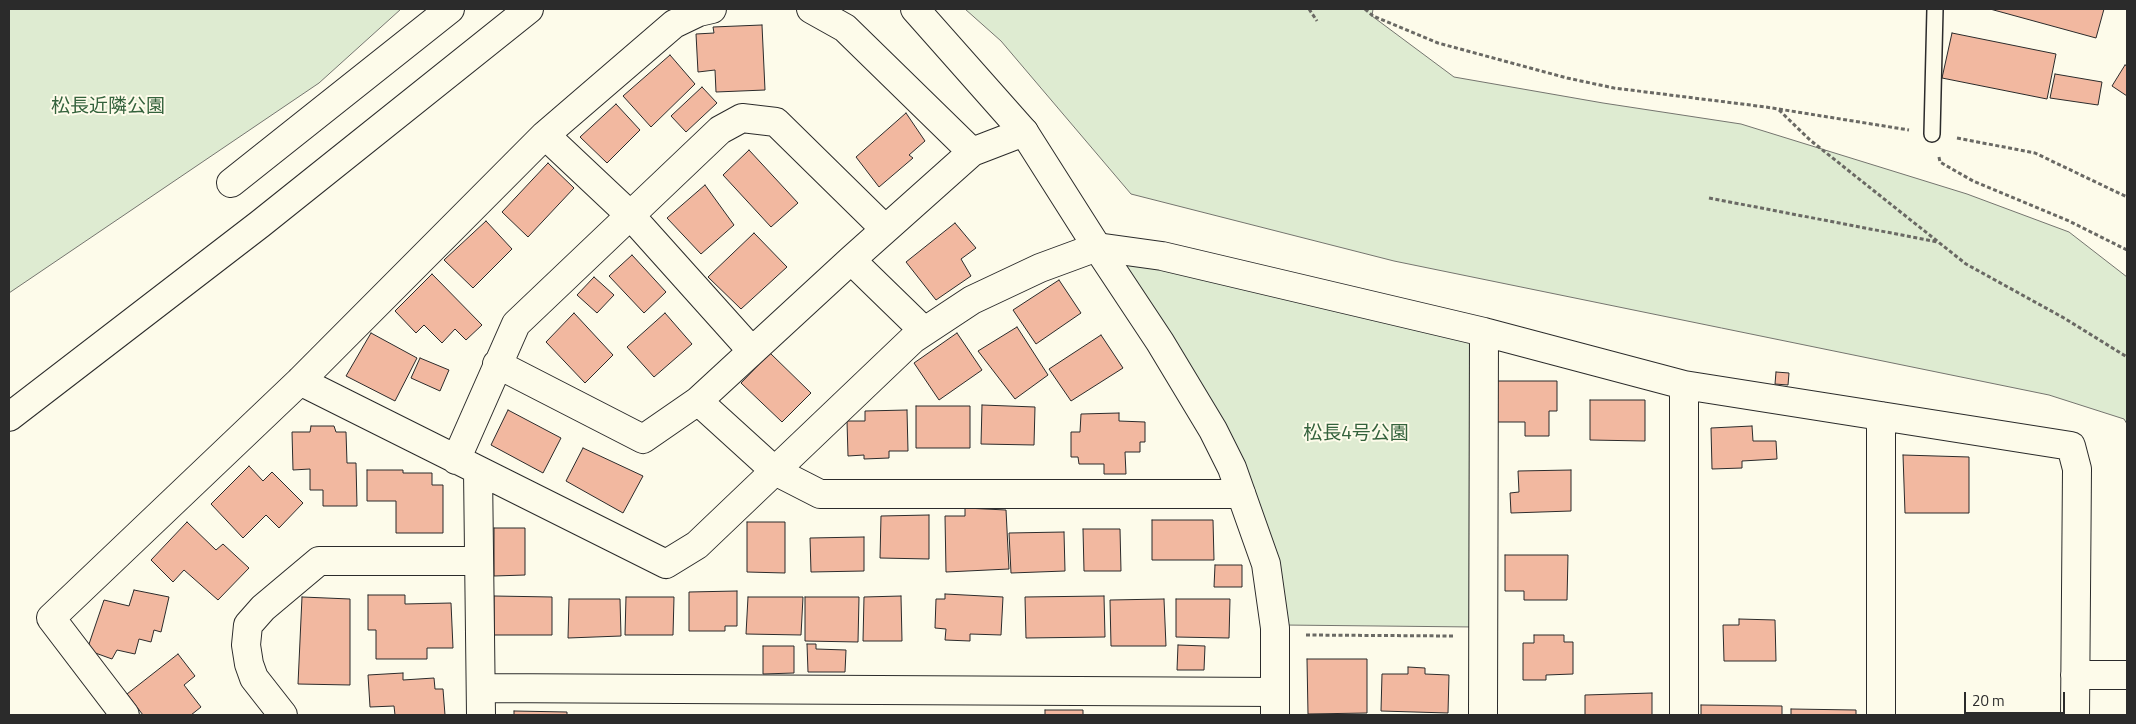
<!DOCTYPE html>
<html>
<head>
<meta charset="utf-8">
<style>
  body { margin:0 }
  #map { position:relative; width:2136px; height:724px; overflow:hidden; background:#fdfbea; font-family:"Titillium Web",sans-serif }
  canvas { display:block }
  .frame { position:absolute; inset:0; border:10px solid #2b2b2b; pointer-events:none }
  .scale { position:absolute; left:1964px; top:692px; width:101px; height:22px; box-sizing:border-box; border:2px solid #2b2b2b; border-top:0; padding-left:6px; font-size:15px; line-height:18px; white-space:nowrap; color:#2b2b2b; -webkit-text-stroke:4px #fdfbea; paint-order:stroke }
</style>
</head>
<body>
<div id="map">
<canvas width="2136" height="724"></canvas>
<div class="frame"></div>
<div class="scale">20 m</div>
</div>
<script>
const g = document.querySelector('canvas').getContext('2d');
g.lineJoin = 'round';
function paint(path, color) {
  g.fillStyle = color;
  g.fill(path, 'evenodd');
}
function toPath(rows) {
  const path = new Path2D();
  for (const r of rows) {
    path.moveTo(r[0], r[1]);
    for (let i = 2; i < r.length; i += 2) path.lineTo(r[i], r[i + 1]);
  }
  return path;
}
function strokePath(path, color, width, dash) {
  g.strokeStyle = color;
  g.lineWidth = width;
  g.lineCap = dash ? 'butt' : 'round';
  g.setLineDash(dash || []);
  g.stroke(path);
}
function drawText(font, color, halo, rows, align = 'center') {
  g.font = font + ' "Titillium Web","Noto Sans JP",sans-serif';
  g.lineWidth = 4;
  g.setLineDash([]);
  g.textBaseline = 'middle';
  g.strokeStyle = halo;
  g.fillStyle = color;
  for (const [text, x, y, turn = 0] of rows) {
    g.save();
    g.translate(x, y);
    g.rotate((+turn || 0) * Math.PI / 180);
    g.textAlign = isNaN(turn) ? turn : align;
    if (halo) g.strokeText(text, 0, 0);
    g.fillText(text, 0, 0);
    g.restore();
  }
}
const green = toPath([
  [9,9,401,9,319,83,9,293,9,9],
  [965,9,1373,9,1372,16,1454,77,1603,103,1741,124,1967,194,2069,232,2127,277,2127,424,2124,419,2049,395,1394,261,1131,194,1001,41,965,9],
  [1116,258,1476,339,1475,627,1283,625,1276,560,1116,258]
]);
paint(green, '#deebd1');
strokePath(green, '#74746e', 1);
const building = toPath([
  [1990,9,2104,9,2096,38,1990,9],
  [762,25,765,90,716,92,715,70,698,72,696,34,714,33,713,27,762,25],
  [1952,33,2056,54,2047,99,1942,78,1952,33],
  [670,55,695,84,651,127,623,96,670,55],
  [2125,65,2127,66,2127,96,2112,86,2125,65],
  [2055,74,2102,82,2098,105,2050,98,2055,74],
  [702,87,717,103,686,132,671,116,702,87],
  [616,104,640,130,607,163,580,137,616,104],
  [906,113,925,141,909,155,913,158,879,187,856,157,906,113],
  [749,150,798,203,771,227,723,175,749,150],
  [548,163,574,188,528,237,502,212,548,163],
  [705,185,734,225,701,254,667,218,705,185],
  [486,221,512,249,473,288,444,260,486,221],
  [955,223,976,248,961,259,971,276,936,300,906,262,955,223],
  [754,233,787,267,741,309,708,277,754,233],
  [632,255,666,292,644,313,609,276,632,255],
  [432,274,482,325,466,340,455,329,442,343,424,325,416,333,395,311,432,274],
  [594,277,614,295,597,313,577,295,594,277],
  [1059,280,1081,313,1036,344,1013,310,1059,280],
  [574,313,613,355,585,383,546,342,574,313],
  [665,313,692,344,654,377,627,347,665,313],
  [1017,327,1048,375,1015,399,978,351,1017,327],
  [371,333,417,358,395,401,346,376,371,333],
  [957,333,982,370,939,400,914,363,957,333],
  [1101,335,1123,368,1071,401,1049,369,1101,335],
  [770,353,811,393,782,422,741,383,770,353],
  [420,358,449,370,440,391,411,378,420,358],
  [1776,372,1789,373,1788,385,1775,384,1776,372],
  [1497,381,1557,381,1557,411,1549,411,1549,436,1525,436,1525,422,1497,422,1497,381],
  [1590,400,1645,400,1645,441,1590,440,1590,400],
  [982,405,1035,407,1034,445,981,444,982,405],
  [916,406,970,406,970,448,916,448,916,406],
  [508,410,561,438,543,473,491,445,508,410],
  [907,410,908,451,889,451,889,458,864,459,864,455,848,456,847,421,865,421,865,411,907,410],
  [1119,413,1119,421,1145,422,1145,442,1140,442,1140,452,1125,452,1126,474,1104,474,1104,464,1079,464,1078,457,1071,457,1071,432,1080,432,1081,414,1119,413],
  [311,426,334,426,336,432,346,432,347,463,356,463,357,506,323,506,323,490,310,490,310,469,293,470,292,432,310,432,311,426],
  [1752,426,1753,441,1776,441,1777,459,1742,461,1742,468,1712,469,1711,428,1752,426],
  [583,448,643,476,623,513,566,481,583,448],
  [1903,455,1969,457,1969,513,1905,513,1903,455],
  [249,466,263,481,272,472,303,503,279,528,266,515,243,538,211,504,249,466],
  [367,470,403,470,403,473,432,473,432,485,443,485,443,533,396,533,396,501,367,501,367,470],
  [1571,470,1571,511,1511,513,1510,493,1519,492,1518,471,1571,470],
  [965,508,1006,510,1009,569,946,572,945,516,965,516,965,508],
  [929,515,929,559,880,558,881,516,929,515],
  [1152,520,1213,520,1214,560,1152,560,1152,520],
  [187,522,216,550,223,544,249,568,218,600,184,570,173,582,151,560,187,522],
  [747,522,785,522,785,573,747,572,747,522],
  [494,528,525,528,525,575,494,576,494,528],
  [1083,529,1120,529,1121,571,1084,571,1083,529],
  [1064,532,1065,571,1011,573,1009,533,1064,532],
  [864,537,864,571,811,572,810,538,864,537],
  [1505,555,1568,555,1567,600,1524,600,1524,591,1505,591,1505,555],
  [1215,565,1242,565,1242,587,1214,587,1215,565],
  [134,590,169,597,161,632,154,630,151,642,139,639,135,654,117,650,112,659,87,650,104,600,129,606,134,590],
  [737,591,737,626,725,626,725,631,689,631,689,592,737,591],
  [945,594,1003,597,1001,635,970,634,970,641,945,640,946,629,935,628,936,599,945,599,945,594],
  [368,595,405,595,405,604,451,603,453,648,427,648,427,659,376,659,376,630,368,630,368,595],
  [494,596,552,597,552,635,494,635,494,596],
  [901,596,902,641,863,641,864,597,901,596],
  [1104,596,1105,637,1026,638,1025,597,1104,596],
  [302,597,350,599,350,685,298,684,302,597],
  [626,597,674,597,673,635,625,635,626,597],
  [748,597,803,597,801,635,746,634,748,597],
  [805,597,859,597,858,642,805,641,805,597],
  [569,599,620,599,621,636,568,638,569,599],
  [1164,599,1166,646,1111,646,1110,600,1164,599],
  [1176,599,1230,599,1229,638,1176,637,1176,599],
  [1739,619,1775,620,1776,661,1724,661,1723,625,1739,625,1739,619],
  [1534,635,1564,635,1564,642,1573,642,1573,674,1546,675,1546,680,1523,680,1523,643,1534,643,1534,635],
  [807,644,816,644,816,649,846,650,845,672,808,672,807,644],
  [1178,645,1205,646,1204,670,1177,670,1178,645],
  [763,646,794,646,794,673,763,674,763,646],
  [178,654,195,676,184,685,201,707,191,715,143,715,127,694,178,654],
  [1307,659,1367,659,1367,713,1308,714,1307,659],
  [1408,667,1425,668,1425,674,1449,675,1448,713,1381,711,1382,674,1408,674,1408,667],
  [403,673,403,680,434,678,435,689,443,689,445,715,395,715,394,706,370,707,368,675,403,673],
  [1652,693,1652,715,1585,715,1585,695,1652,693],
  [1701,705,1782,706,1782,715,1701,715,1701,705],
  [1791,709,1856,710,1856,715,1791,715,1791,709],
  [1045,710,1083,710,1083,715,1045,715,1045,710],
  [514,711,567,712,567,715,514,715,514,711]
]);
paint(building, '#f2b8a0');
strokePath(building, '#2b2b2b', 1);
const lane = toPath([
  [1932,134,1935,9]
]);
const street = toPath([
  [811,9,845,28,972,152],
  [545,135,630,215,752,351],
  [231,183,450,9],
  [851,260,924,331],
  [497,364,643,439,698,401,851,260,972,152,1024,132],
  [300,381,666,564,697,545,913,339,972,300,1040,268,1097,247,1162,256,1484,332,1684,385,2071,446,2077,469,2075,715],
  [698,401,775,471,820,494,1241,494],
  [1881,416,1881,715],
  [456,460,516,324,720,130,742,118,776,122,885,229],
  [478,471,481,715],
  [2075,675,2127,675],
  [481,688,1275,692],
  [125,715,51,618,300,381,545,135,674,24,699,12,712,9],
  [283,715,254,678,249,664,246,645,248,625,263,608,319,561,479,561],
  [1483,715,1484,332],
  [1684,715,1684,385]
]);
const secondary = toPath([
  [915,9,1024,132,1097,247,1160,342,1213,430,1232,468,1266,564,1275,628,1275,715],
  [9,417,260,224,529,9]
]);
strokePath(lane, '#2b2b2b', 18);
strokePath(street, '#2b2b2b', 30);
strokePath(secondary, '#2b2b2b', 30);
strokePath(toPath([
  [1309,9,1317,21],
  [1365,9,1373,16,1438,43,1567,78,1614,88,1766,107,1909,130],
  [1779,110,1810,140,1966,264,2064,318,2127,357],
  [1957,138,2035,153,2127,197],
  [1939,157,1940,162,1973,181,2069,221,2127,250],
  [1709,198,1938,242],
  [1306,635,1453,636]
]), '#6a6964', 3, [4, 2.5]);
strokePath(lane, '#fdfbea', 15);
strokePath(street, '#fdfbea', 28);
strokePath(secondary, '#fdfbea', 28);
drawText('19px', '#34623c', '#fdfbea', [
  ["松長近隣公園",108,107],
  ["松長4号公園",1356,434]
]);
</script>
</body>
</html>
